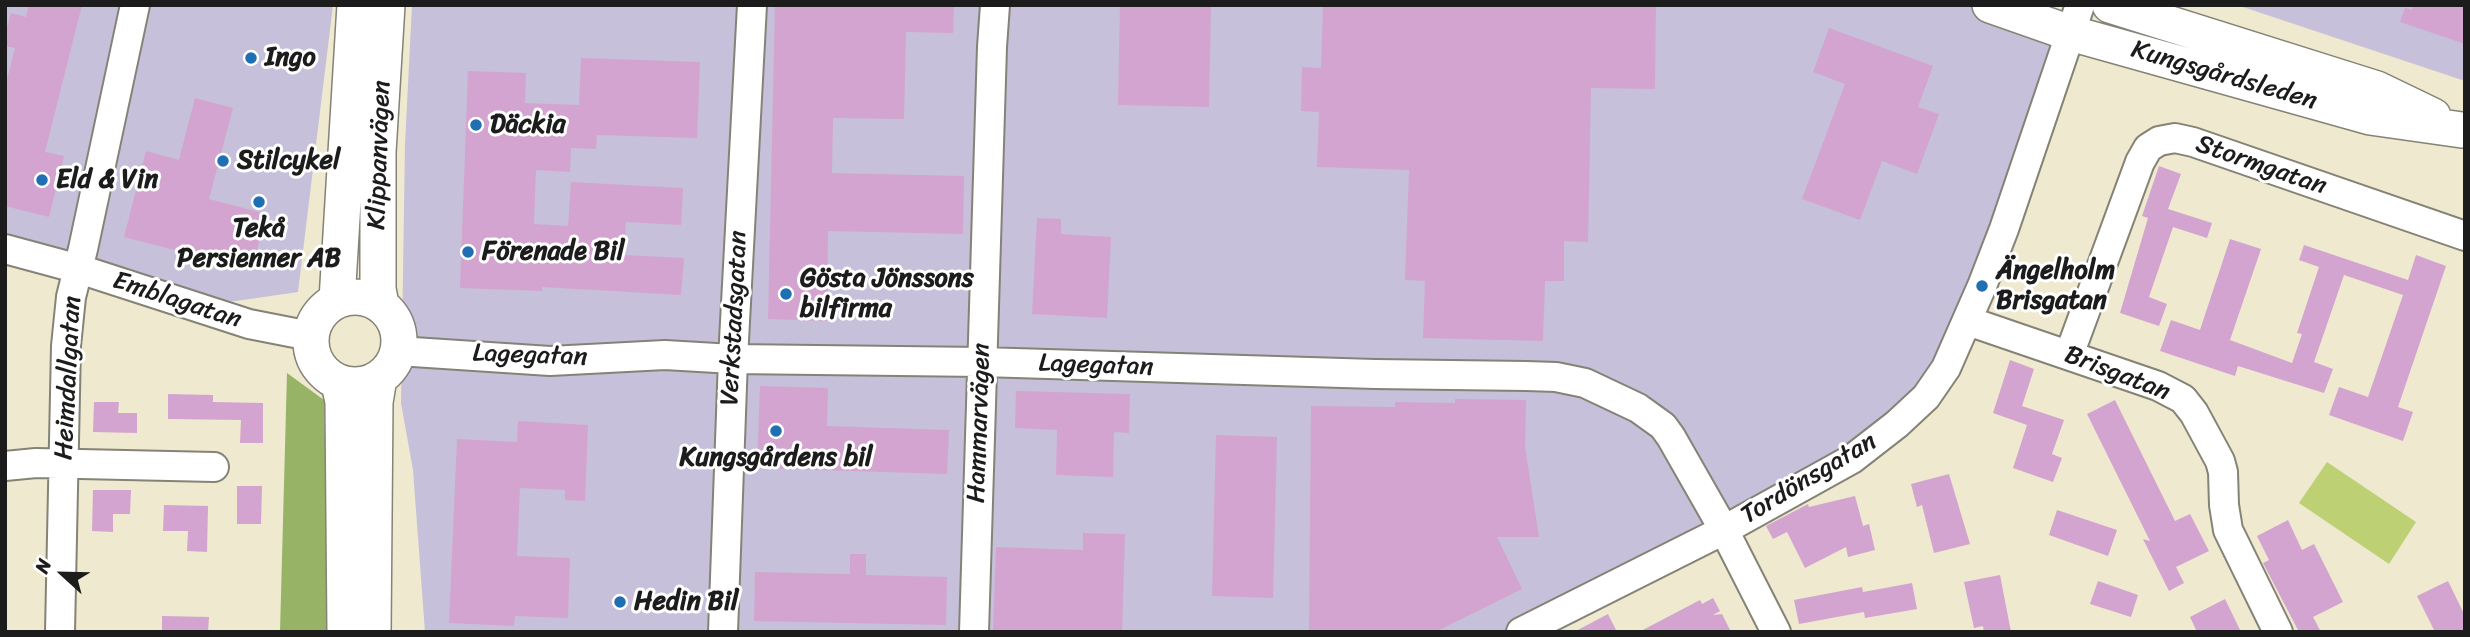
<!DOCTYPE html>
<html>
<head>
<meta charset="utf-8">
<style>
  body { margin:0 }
  #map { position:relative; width:2470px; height:637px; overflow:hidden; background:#eee9cf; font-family:Sriracha,sans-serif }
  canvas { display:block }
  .frame { position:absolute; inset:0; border:7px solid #1c1c1c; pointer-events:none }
  .north { position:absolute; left:28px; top:539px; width:70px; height:70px; -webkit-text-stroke:5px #fff; paint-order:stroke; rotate:292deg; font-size:19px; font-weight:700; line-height:28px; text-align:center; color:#1c1c1c }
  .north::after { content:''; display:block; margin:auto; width:24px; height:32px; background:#1c1c1c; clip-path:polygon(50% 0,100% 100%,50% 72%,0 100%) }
</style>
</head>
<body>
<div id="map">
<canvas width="2470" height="637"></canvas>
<div class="frame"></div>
<div class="north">N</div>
</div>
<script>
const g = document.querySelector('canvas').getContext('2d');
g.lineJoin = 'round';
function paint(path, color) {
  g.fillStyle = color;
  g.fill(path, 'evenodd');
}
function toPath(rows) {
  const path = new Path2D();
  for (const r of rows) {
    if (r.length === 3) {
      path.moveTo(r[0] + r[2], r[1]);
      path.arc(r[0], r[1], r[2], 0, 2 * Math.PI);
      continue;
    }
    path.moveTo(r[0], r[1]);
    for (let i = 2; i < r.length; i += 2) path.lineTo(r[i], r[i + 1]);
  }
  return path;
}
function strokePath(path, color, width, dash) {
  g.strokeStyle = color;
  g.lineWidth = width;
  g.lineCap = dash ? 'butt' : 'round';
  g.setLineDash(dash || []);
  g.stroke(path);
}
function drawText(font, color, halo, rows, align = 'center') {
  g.font = font + ' Sriracha,sans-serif';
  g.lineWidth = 6;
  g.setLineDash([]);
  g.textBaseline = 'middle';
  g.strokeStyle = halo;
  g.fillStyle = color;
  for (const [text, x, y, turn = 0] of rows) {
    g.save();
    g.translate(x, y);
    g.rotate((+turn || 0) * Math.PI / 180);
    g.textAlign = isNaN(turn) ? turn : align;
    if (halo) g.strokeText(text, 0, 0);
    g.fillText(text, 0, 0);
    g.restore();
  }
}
paint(toPath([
  [5,5,333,5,298,292,229,302,5,238],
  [412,5,1981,5,2065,35,1969,308,1896,421,1513,632,425,632,413,470,401,403,405,144],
  [2237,5,2465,5,2465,81]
]), '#c6c0da');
paint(toPath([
  [2327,462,2416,522,2389,564,2299,503]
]), '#bdd174');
paint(toPath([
  [287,373,324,400,328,561,327,632,280,632]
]), '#96b366');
paint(toPath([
  [29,5,82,5,45,152,64,156,49,217,5,206,5,87,15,48,5,46,5,34,11,13,26,17],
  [775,5,954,5,953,33,906,32,904,119,833,118,832,173,964,176,963,234,828,231,827,321,768,319],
  [1120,5,1211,5,1209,107,1118,105],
  [1323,5,1656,5,1655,89,1591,88,1588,242,1564,241,1564,281,1545,281,1543,341,1423,338,1425,281,1405,280,1409,170,1317,167,1319,112,1301,111,1302,67,1321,68],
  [2414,5,2465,5,2465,44,2400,22,2405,8,2412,10],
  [1829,28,1933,66,1918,107,1939,114,1917,174,1882,161,1860,220,1802,199,1845,84,1813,72],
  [581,58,700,62,697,138,597,135,596,149,571,148,570,172,536,170,534,224,568,226,571,182,683,188,681,225,626,222,624,255,684,258,681,295,542,287,542,291,460,288,468,71,526,73,525,103,579,105],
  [195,98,233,108,209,199,266,214,252,270,124,237,146,151,179,160],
  [2159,166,2181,174,2168,209,2212,223,2207,238,2173,227,2149,297,2167,304,2159,326,2120,313,2148,218,2142,216],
  [1037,218,1061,219,1061,234,1111,237,1107,318,1032,314],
  [2230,239,2261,249,2230,340,2292,363,2302,334,2297,333,2319,267,2299,260,2304,245,2408,280,2416,255,2446,266,2398,407,2413,412,2403,441,2329,415,2339,387,2368,397,2403,295,2344,275,2314,362,2333,369,2324,393,2238,366,2235,376,2160,351,2171,320,2200,330],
  [2010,360,2034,369,2022,406,2064,420,2052,454,2062,458,2053,482,2013,468,2027,425,1993,413],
  [760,386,828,388,827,426,949,430,947,474,757,468],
  [1016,391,1130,394,1129,433,1114,432,1113,477,1056,475,1057,430,1015,428],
  [168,394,213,395,213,402,263,403,263,443,240,443,241,420,168,419],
  [1455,399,1526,400,1525,447,1539,537,1497,537,1522,589,1435,632,1309,632,1311,406,1395,407,1395,402,1455,403],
  [2115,400,2175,521,2190,514,2209,551,2176,567,2184,583,2169,591,2143,539,2150,541,2087,414],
  [94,402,119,402,118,413,137,413,137,433,93,432],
  [518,421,588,425,585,501,565,500,565,490,520,488,517,556,570,558,568,618,515,616,514,626,449,623,457,439,517,442],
  [1216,435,1277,437,1273,598,1212,596],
  [1949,474,1970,544,1934,553,1922,505,1917,507,1911,484],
  [237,486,262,486,261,524,237,524],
  [93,490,131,490,130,514,113,514,113,532,92,531],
  [1855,496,1863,526,1869,524,1875,550,1848,557,1846,547,1805,568,1787,532,1773,539,1766,526,1808,504,1809,507],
  [164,505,208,506,207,552,187,551,188,531,163,531],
  [2057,510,2117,530,2108,556,2049,535],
  [2288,520,2302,550,2314,544,2343,602,2313,617,2321,632,2299,632,2263,563,2269,560,2257,536],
  [1083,533,1125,534,1122,632,993,632,996,547,1083,550],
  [850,554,866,554,866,575,947,577,946,625,754,621,755,572,850,574],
  [2000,575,2011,632,1984,632,1983,626,1974,628,1964,582],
  [2098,581,2138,595,2131,617,2090,604],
  [2448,581,2465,616,2465,632,2435,632,2417,596],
  [1912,583,1917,609,1865,618,1864,612,1799,624,1794,600,1862,587,1863,592],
  [1713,598,1720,611,1713,615,1722,614,1731,632,1639,632,1700,600,1702,604],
  [2225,599,2241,632,2197,632,2190,617],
  [1608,614,1617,632,1574,632],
  [162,616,209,617,208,632,162,632]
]), '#d3a4d0');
const minor = toPath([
  [5,249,79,269,249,324,310,336],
  [1968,321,2158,386,2183,399,2194,413,2220,461,2223,472,2224,505,2228,530,2278,632],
  [398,351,550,361,665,355,733,359,982,362,1375,374,1526,376,1556,377,1585,383,1638,408,1663,426,1671,437,1724,530,1776,632],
  [2069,355,2140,162,2148,148,2159,141,2175,138,2193,142,2465,236],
  [5,466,36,463,214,467],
  [60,632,66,346,71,297,83,249,135,5],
  [723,632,733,359,752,5],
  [974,632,992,47,995,5],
  [1521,632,1724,530,1852,459,1897,424,1926,397,1946,368,1982,286,2004,229,2080,5]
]);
const major = toPath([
  [1990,5,2070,33,2370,117,2462,130],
  [2110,5,2377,89,2433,116],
  [355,341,44],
  [337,300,355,5],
  [381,305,378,289,378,152,387,5],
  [339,383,343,402,345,632],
  [373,632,375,402,379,378]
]);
strokePath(minor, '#858276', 32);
strokePath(major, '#858276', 38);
strokePath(minor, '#fff', 28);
strokePath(major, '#fff', 35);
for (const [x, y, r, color] of [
  [251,58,7,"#1f6fb2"],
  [476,125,7,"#1f6fb2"],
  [223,161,7,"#1f6fb2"],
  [42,180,7,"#1f6fb2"],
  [259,202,7,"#1f6fb2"],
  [468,252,7,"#1f6fb2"],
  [1982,286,7,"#1f6fb2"],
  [786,294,7,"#1f6fb2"],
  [776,431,7,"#1f6fb2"],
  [620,602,7,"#1f6fb2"]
]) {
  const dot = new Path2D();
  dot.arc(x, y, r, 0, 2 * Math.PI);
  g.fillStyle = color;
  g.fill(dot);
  strokePath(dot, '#fff', 2.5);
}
drawText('bold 26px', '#1c1c1c', '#fff', [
  ["Ingo",265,58],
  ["Däckia",490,125],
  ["Stilcykel",237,161],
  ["Eld & Vin",56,180],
  ["Tekå",259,229,"center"],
  ["Persienner AB",259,259,"center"],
  ["Förenade Bil",482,252],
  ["Ängelholm",1996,271],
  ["Brisgatan",1996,301],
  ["Gösta Jönssons",800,279],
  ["bilfirma",800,309],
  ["Kungsgårdens bil",776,458,"center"],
  ["Hedin Bil",634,602]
], 'left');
drawText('26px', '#1c1c1c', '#fff', [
  ["Kungsgårdsleden",2224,76,16],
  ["Klippanvägen",380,155,-88],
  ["Stormgatan",2261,166,19],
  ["Emblagatan",177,301,18],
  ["Verkstadsgatan",735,318,-87],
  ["Lagegatan",530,356,2],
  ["Lagegatan",1096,366,2],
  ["Brisgatan",2117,374,21],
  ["Heimdallgatan",69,378,-87],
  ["Hammarvägen",980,423,-88],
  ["Tordönsgatan",1809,479,-31]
]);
</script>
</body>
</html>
